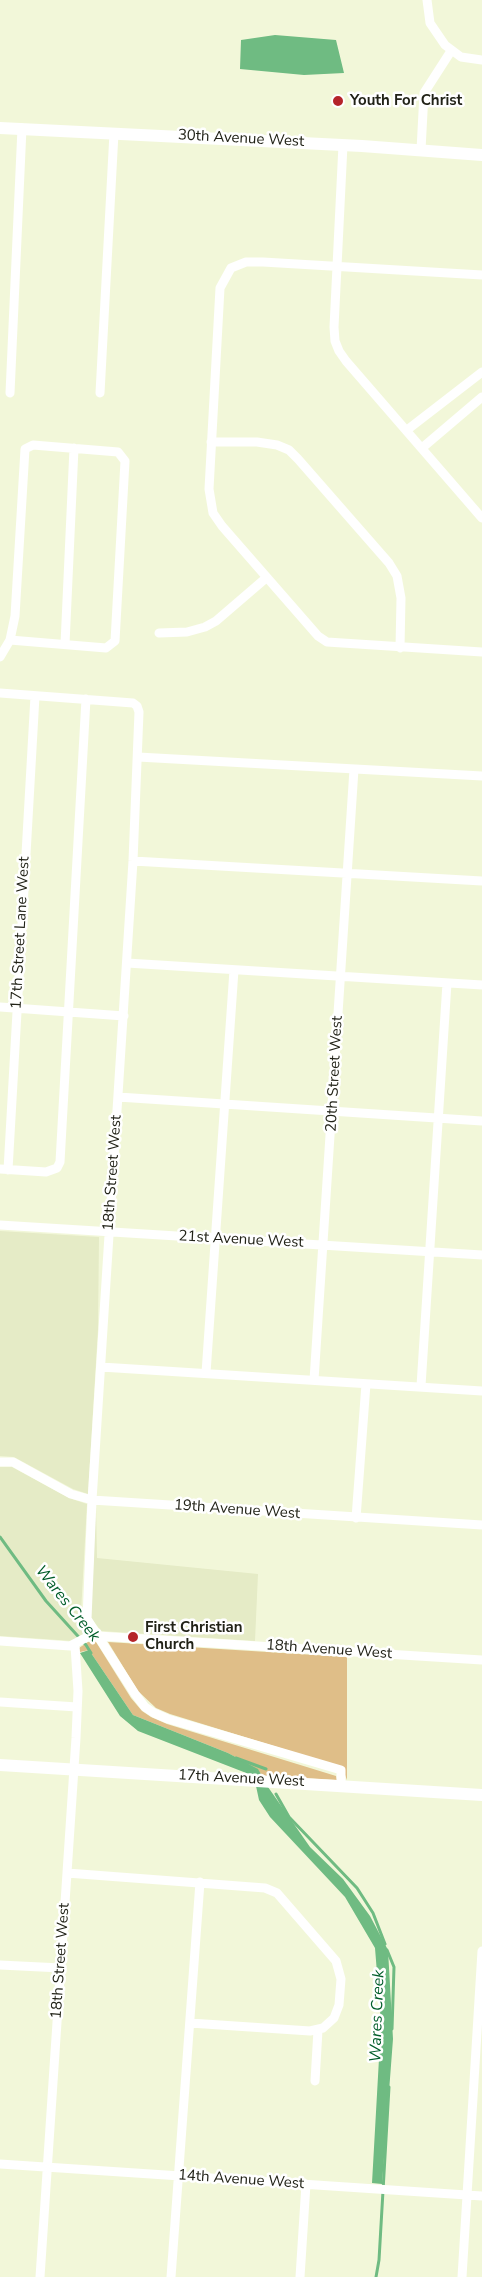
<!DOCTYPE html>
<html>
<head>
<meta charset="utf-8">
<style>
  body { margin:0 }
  canvas { display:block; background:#f2f7d9 }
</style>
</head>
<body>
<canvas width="482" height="2277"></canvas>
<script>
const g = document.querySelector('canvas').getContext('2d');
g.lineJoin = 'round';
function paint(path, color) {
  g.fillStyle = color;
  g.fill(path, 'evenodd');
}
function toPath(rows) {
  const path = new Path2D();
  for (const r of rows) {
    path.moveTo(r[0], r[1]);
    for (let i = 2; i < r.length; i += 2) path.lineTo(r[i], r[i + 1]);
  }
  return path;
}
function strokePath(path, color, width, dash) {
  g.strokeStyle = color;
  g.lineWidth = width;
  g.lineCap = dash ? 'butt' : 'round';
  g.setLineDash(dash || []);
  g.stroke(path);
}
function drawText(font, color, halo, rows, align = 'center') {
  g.font = font + ' "Nunito Sans",sans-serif';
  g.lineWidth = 5;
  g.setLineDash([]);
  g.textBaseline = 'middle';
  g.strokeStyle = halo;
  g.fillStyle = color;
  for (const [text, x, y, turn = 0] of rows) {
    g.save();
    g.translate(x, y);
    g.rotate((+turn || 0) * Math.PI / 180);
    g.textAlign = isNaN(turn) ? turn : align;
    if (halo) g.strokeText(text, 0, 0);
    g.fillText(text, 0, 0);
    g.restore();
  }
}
paint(toPath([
  [0,1231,99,1237,98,1329,88,1494,73,1489,14,1457,0,1456],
  [0,1467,12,1467,69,1498,87,1504,81,1612,83,1622,88,1631,73,1641,0,1636],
  [96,1506,97,1558,258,1574,255,1641,101,1631,91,1618,91,1612]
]), '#e5ebc6');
paint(toPath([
  [88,1642,96,1642,131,1698,142,1711,151,1717,167,1724,336,1776,337,1780,262,1776,257,1769,228,1753,133,1715,89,1650,80,1652,79,1648],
  [108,1642,347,1657,347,1780,342,1767,170,1714,156,1708,138,1691]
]), '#dfbe88');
paint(toPath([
  [275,35,336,40,344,73,304,75,240,69,241,40],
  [89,1650,133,1715,228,1753,258,1769,262,1776,254,1776,138,1731,120,1716,80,1653],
  [256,1786,268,1787,310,1847,343,1879,370,1916,388,1950,393,2039,382,2184,372,2183,381,2023,375,1948,345,1897,270,1817,259,1800]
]), '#6fbb82');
strokePath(toPath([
  [0,1537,46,1601,86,1645,91,1653],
  [236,1758,266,1769],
  [276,1794,289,1817,357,1888,373,1913,385,1944],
  [387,1950,394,1967,392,2029],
  [376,2277,379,2260,389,2087]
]), '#6fbb82', 3);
strokePath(toPath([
  [427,0,430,23,445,45,461,57,482,60],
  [343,145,334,327,335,341,339,351,346,361,482,518],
  [421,150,424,93,451,51],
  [482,275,263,262,246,262,231,268,220,288,209,489,213,513,222,526,318,636,327,642,482,652],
  [10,393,22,128],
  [100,393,114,133],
  [407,430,482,372],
  [211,442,257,442,277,445,289,450,298,459,389,563,397,576,401,598,400,648],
  [422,448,482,397],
  [159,633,187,632,205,627,216,621,266,578],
  [65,644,74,448],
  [0,657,10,640,15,616,25,449,33,445,118,452,125,461,115,641,106,648,10,640],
  [0,693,133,703,137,706,139,712,133,861,92,1500,87,1619,135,1694,145,1707,154,1713,168,1719,341,1770,341,1785],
  [138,757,482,776],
  [133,861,482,881],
  [127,963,482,985],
  [0,1007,124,1016],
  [118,1097,482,1121],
  [0,1169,46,1172,57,1168,60,1162,86,699],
  [8,1170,35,696],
  [0,1225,482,1255],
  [101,1367,482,1391],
  [206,1373,234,970],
  [314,1380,354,769],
  [421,1386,447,983],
  [0,1462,13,1462,71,1494,92,1500,482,1525],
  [356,1518,366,1384],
  [0,1641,70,1646,89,1636,98,1636,482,1660],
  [0,1702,77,1707],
  [67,1873,265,1888,277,1893,336,1961,341,1979,339,2005,334,2018,323,2028,310,2031,190,2023],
  [0,1965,61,1968],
  [315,2081,318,2030],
  [0,2164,482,2196],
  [40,2277,76,1738,78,1691,75,1646],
  [171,2277,200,1882],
  [300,2277,306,2184],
  [462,2277,482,1951]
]), '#fff', 9);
strokePath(toPath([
  [0,128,362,146,482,155],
  [0,1765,482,1795]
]), '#fff', 12);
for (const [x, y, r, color] of [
  [338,101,6,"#b5242a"],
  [133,1637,6,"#b5242a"]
]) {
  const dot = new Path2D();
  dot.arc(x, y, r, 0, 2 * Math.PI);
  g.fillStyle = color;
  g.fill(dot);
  strokePath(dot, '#fff', 2);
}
drawText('bold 15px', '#212217', '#fff', [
  ["Youth For Christ",350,101],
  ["First Christian",145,1628],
  ["Church",145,1645]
], 'left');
drawText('15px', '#212217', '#fff', [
  ["30th Avenue West",241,139,3],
  ["17th Street Lane West",21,933,-87],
  ["20th Street West",335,1074,-87],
  ["18th Street West",113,1173,-86],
  ["21st Avenue West",241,1240,3],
  ["19th Avenue West",237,1510,4],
  ["18th Avenue West",329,1650,4],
  ["17th Avenue West",241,1779,3],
  ["18th Street West",61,1961,-86],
  ["14th Avenue West",241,2180,4]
]);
drawText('italic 16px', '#005d29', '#fff', [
  ["Wares Creek",67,1604,51],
  ["Wares Creek",378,2016,-88]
]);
</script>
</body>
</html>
